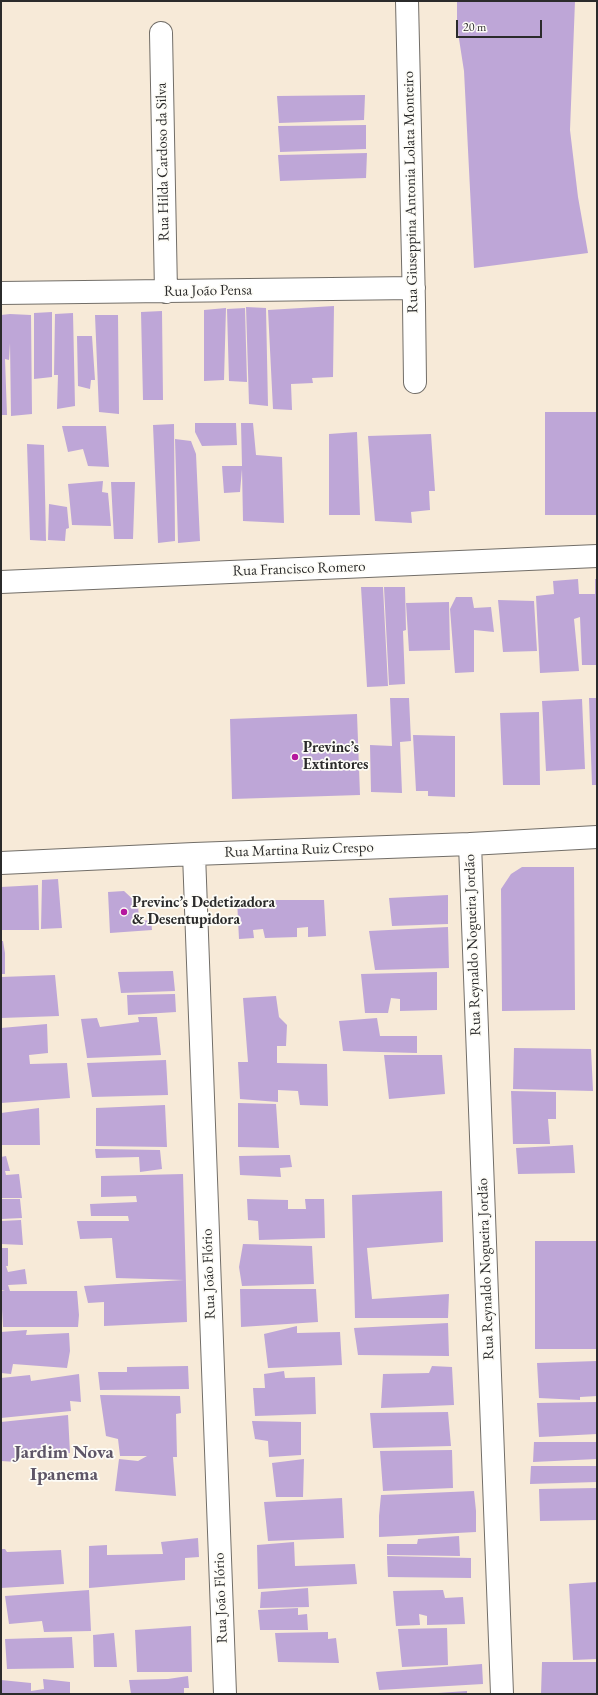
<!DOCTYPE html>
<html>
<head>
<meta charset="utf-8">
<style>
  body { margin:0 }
  #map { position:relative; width:598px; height:1695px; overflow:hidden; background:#f7ead8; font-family:"EB Garamond",serif }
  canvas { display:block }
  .frame { position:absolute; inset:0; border:2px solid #2b2b2b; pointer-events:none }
  .scale { position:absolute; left:456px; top:20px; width:86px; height:18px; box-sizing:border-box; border:2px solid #2b2b2b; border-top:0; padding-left:5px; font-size:12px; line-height:14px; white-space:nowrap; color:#2b2b2b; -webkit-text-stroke:3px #fdfcf7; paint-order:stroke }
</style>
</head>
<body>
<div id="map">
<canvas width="598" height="1695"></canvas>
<div class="frame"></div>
<div class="scale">20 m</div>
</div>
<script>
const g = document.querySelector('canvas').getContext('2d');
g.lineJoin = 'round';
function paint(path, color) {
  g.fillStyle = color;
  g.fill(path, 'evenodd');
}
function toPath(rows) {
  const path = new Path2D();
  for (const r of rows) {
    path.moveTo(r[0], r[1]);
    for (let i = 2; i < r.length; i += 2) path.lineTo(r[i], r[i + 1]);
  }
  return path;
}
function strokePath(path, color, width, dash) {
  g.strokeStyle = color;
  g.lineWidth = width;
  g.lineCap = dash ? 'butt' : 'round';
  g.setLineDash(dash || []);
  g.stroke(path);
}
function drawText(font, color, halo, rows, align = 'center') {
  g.font = font + ' "EB Garamond",serif';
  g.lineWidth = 3.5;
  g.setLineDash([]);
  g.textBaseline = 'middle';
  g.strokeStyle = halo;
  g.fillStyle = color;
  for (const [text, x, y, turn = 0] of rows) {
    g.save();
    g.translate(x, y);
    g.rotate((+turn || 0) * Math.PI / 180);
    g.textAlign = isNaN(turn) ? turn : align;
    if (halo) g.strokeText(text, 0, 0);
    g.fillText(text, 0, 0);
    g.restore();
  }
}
paint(toPath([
  [457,1,575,1,570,130,578,197,588,253,474,268,464,71,457,26],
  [365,95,364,120,279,123,277,96],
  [366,125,366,149,280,152,278,126],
  [367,153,366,178,280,181,278,155],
  [334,306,333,377,312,378,313,383,291,384,292,410,273,409,268,310],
  [246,307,266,308,268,406,249,404],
  [226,308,224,380,204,381,204,310],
  [245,308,247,382,229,381,227,309],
  [162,311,163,400,143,400,141,312],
  [52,312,52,377,34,379,34,313],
  [73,313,75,406,57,409,58,375,54,375,55,314],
  [10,314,31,315,32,414,11,416,10,343,9,360,5,359,7,415,1,415,1,315],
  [95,315,118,315,119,414,99,412],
  [77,336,92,336,95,380,91,380,90,389,78,386],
  [545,412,597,412,597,515,545,515],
  [195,423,236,423,237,445,202,446,195,432],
  [241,423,253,423,256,455,282,457,284,523,243,521,242,469,240,492,224,493,222,466,242,466],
  [174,424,175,541,158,543,153,425],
  [62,426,106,426,109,467,88,466,83,449,68,452],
  [357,432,360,515,329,515,329,434],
  [431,434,435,491,429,491,430,510,411,512,412,523,375,521,368,436],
  [175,439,191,441,196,454,200,541,178,543],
  [27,444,44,445,46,541,30,540],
  [103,481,102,492,108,493,111,526,72,525,68,484],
  [111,482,135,482,133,539,114,539],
  [49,504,67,507,69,528,66,529,65,541,48,540],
  [578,579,579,594,595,594,595,579,597,579,597,665,582,665,580,617,574,619,579,671,540,673,536,596,554,594,553,581],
  [361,587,383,587,388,686,367,687],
  [384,587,405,587,406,630,403,631,405,684,389,685],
  [456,597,472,597,474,608,491,607,494,632,474,630,474,672,455,673,450,609],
  [498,600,534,601,537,651,503,652],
  [449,602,450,650,409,651,406,603],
  [390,698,409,698,411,741,400,742,402,793,371,792,370,745,392,746],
  [589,698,597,698,597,785,592,785],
  [582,699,585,769,546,771,542,701],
  [539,712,540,785,503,785,500,713],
  [357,714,360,795,232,799,230,719],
  [413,735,455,736,455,797,428,796,428,791,416,791],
  [522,867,574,867,575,1010,502,1011,501,889,511,874],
  [58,879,62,928,41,929,42,880],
  [38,885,39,930,1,930,1,887],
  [124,891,138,904,139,921,151,920,152,930,110,933,108,892],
  [448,895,448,924,392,926,389,898],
  [237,900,324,900,326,936,308,937,308,927,297,928,297,937,265,938,263,929,253,930,254,938,239,939],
  [448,927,449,968,375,970,369,931],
  [1,941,3,941,5,953,5,974,1,974],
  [173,971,175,991,121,993,118,972],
  [437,972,437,1010,400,1011,400,999,391,998,388,1013,365,1013,361,974],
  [55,975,59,1016,1,1018,1,977],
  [175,994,176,1012,128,1015,127,995],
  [276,996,279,1017,287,1025,286,1046,277,1046,277,1063,327,1064,328,1106,300,1105,298,1091,278,1090,278,1102,240,1099,238,1062,248,1062,243,998],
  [138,1017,157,1017,161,1055,87,1058,81,1019,97,1018,100,1027,139,1022],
  [377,1018,380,1036,417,1036,417,1053,343,1051,339,1021],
  [47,1024,48,1053,29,1055,30,1064,67,1063,70,1098,1,1103,1,1028],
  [514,1048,591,1049,593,1091,513,1089],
  [384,1055,442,1055,445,1094,389,1099],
  [166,1060,168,1095,92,1097,87,1063],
  [511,1091,556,1092,556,1119,548,1119,550,1144,513,1144],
  [238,1103,276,1104,279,1148,238,1147],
  [165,1105,167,1147,96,1146,96,1108],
  [39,1108,40,1145,1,1145,1,1113],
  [573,1145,575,1173,518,1174,516,1148],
  [95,1149,160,1150,162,1169,140,1172,139,1157,96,1158],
  [290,1155,292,1167,280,1168,281,1177,240,1175,239,1156],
  [6,1156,10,1171,5,1171,6,1175,19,1174,22,1198,1,1198,1,1157],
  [183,1174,187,1322,104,1326,104,1302,88,1303,84,1286,184,1280,116,1278,112,1238,80,1239,77,1221,129,1221,128,1216,91,1216,90,1204,137,1202,136,1196,101,1197,101,1176],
  [442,1191,443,1242,367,1248,372,1299,449,1294,448,1318,355,1318,352,1195],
  [1,1199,20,1199,22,1218,1,1219],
  [247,1199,288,1200,288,1209,306,1209,305,1199,324,1199,325,1238,259,1240,258,1221,248,1220],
  [21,1220,23,1245,1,1244,1,1221],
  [535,1241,597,1241,597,1349,535,1349],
  [243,1244,312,1246,314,1284,242,1286,239,1267],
  [1,1248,8,1248,8,1266,6,1266,8,1272,25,1269,27,1284,8,1285,10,1291,77,1291,79,1315,78,1327,3,1327,1,1291,5,1291,1,1290],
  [240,1289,316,1289,318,1322,241,1327],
  [448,1323,449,1356,358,1355,354,1328],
  [297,1326,297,1333,340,1332,342,1365,268,1368,264,1334],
  [27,1330,26,1335,69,1333,70,1351,67,1368,13,1364,11,1374,1,1373,1,1332],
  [597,1361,597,1396,580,1397,580,1400,539,1398,537,1363],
  [188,1366,189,1389,100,1390,98,1372,127,1372,127,1367],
  [432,1366,452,1367,454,1405,381,1408,383,1374,429,1373],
  [284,1371,285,1378,315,1377,316,1414,255,1416,253,1388,265,1388,264,1374],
  [79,1374,81,1402,70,1401,71,1411,1,1418,1,1378,30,1375,31,1381],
  [100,1395,180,1396,181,1413,176,1414,177,1457,173,1457,176,1496,115,1491,119,1459,138,1461,147,1456,120,1456,118,1439,106,1436],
  [597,1402,597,1434,539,1437,537,1403],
  [448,1412,451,1446,373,1448,370,1413],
  [68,1415,70,1453,17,1454,17,1462,1,1461,1,1422],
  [252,1421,301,1422,301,1455,269,1457,268,1441,255,1439],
  [534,1442,597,1442,597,1459,533,1462],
  [452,1450,453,1488,383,1491,380,1451],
  [304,1459,303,1497,276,1497,272,1463],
  [531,1466,597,1466,597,1482,530,1484],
  [596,1488,597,1520,540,1521,539,1489],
  [474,1491,476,1511,476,1532,379,1537,379,1516,381,1495],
  [342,1498,344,1538,268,1541,264,1502],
  [459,1536,460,1556,387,1555,387,1544,417,1544,418,1539],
  [198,1538,199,1557,185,1558,185,1580,89,1588,89,1546,107,1545,107,1555,163,1554,161,1542],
  [294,1542,295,1566,355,1564,357,1584,258,1589,257,1545],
  [1,1549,5,1549,7,1552,61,1550,64,1584,1,1588],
  [387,1556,471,1558,471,1578,388,1577],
  [597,1582,597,1659,573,1660,569,1584],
  [308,1588,309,1607,260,1608,261,1592],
  [89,1590,91,1631,44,1632,42,1621,9,1624,5,1596],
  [443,1590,445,1598,463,1597,465,1624,427,1625,427,1616,419,1614,420,1625,396,1626,393,1591],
  [298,1608,298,1615,307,1614,308,1630,260,1630,258,1610],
  [191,1626,192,1672,137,1672,135,1630],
  [447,1628,448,1665,402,1667,398,1629],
  [328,1632,328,1639,336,1638,339,1663,278,1662,275,1633],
  [114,1633,117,1667,94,1667,93,1635],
  [72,1637,74,1668,7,1669,5,1639],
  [542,1662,597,1662,597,1694,541,1694],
  [482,1664,483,1684,379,1690,376,1672],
  [188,1676,189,1688,184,1688,184,1694,131,1694,129,1680,168,1679],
  [43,1679,70,1682,70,1694,1,1694,1,1680,31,1683,31,1691,44,1689],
  [467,1691,467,1694,438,1694,438,1693]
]), '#bea6d7');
const minor = toPath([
  [407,1,414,304,415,382],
  [161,33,166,292],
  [1,293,414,288],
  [1,582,597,556],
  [470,844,502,1694],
  [194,854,225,1694],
  [1,863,194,854,470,844,597,837]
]);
strokePath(minor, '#726e68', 24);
strokePath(minor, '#fff', 22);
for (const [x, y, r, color] of [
  [295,757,4,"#b5179e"],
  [124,912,4,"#b5179e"]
]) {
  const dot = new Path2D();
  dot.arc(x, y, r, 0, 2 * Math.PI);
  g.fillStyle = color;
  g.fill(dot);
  strokePath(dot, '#fdfcf7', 1.5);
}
drawText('15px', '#2b2b2b', '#fdfcf7', [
  ["Rua Hilda Cardoso da Silva",163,162,-91],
  ["Rua Giuseppina Antonia Lolata Monteiro",411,192,-91],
  ["Rua João Pensa",208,291,-1],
  ["Rua Francisco Romero",299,569,-2],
  ["Rua Martina Ruiz Crespo",299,850,-2],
  ["Rua Reynaldo Nogueira Jordão",473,945,-92],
  ["Rua Reynaldo Nogueira Jordão",486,1269,-92],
  ["Rua João Flório",209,1274,-92],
  ["Rua João Flório",221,1598,-92]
]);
drawText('bold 15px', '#2b2b2b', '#fdfcf7', [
  ["Previnc’s",303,748],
  ["Extintores",303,765],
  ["Previnc’s Dedetizadora",132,903],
  ["& Desentupidora",132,920]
], 'left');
drawText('bold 19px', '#5e5667', '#fdfcf7', [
  ["Jardim Nova",64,1453],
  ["Ipanema",64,1475]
]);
</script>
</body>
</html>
